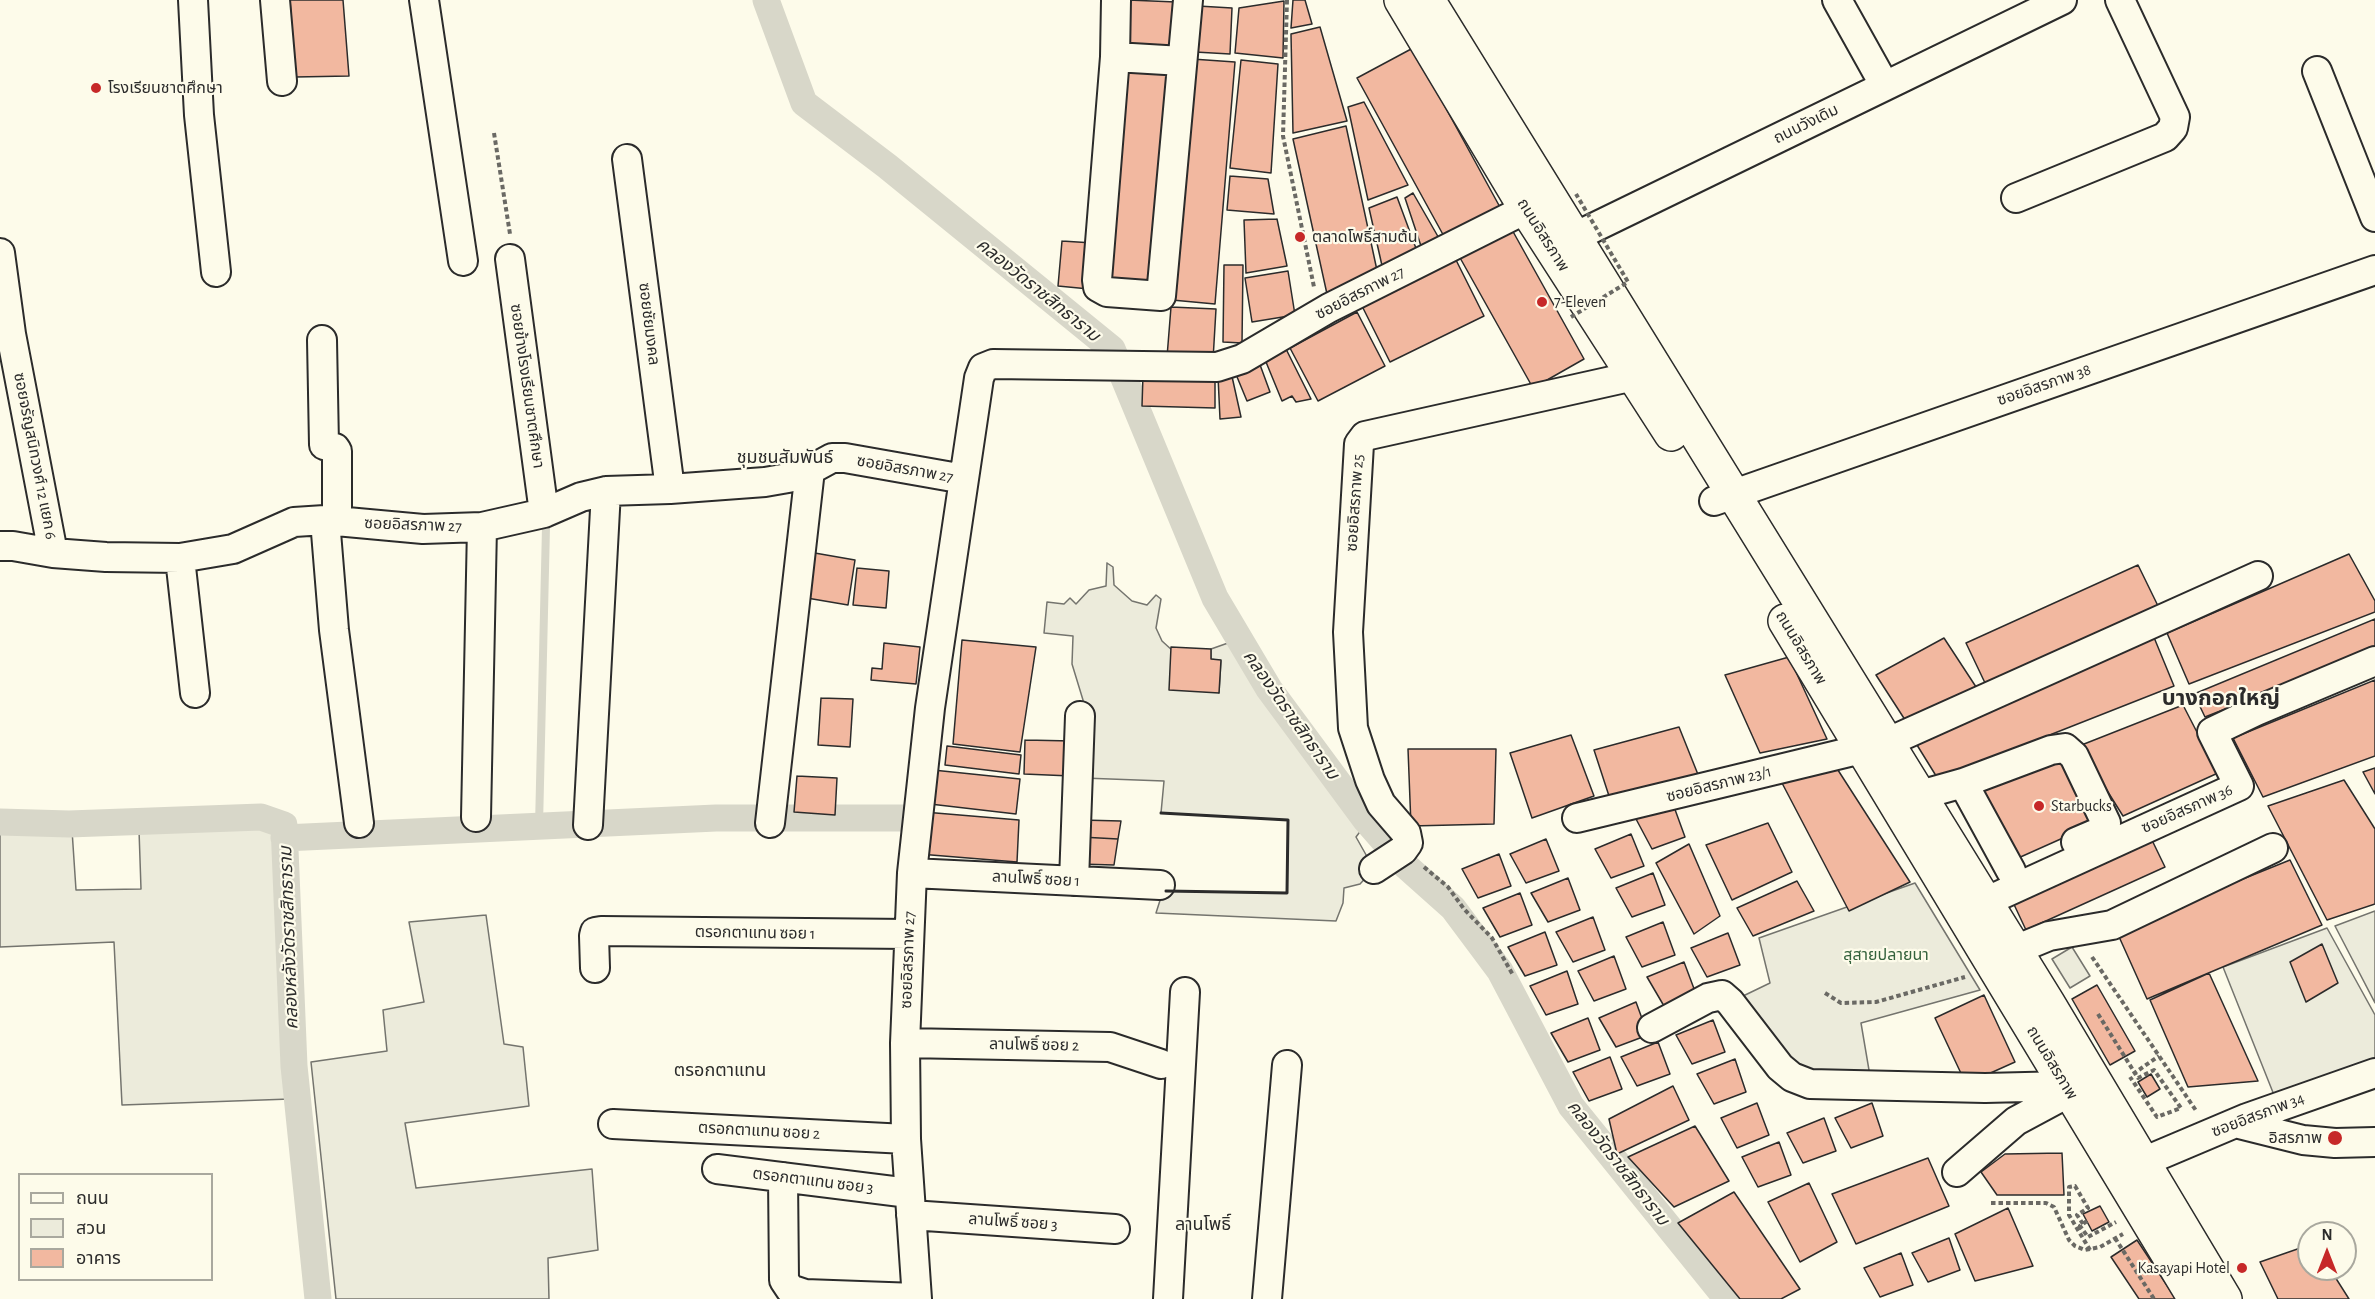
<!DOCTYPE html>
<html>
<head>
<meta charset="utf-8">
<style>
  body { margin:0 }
  #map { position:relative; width:2375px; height:1299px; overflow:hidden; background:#fdfbea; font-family:"Alegreya Sans","Noto Sans Thai",sans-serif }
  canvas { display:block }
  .legend { position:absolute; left:18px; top:1173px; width:195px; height:108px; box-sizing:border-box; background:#fdfbea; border:2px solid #a9a89e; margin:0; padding:8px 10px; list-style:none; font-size:18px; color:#2b2b2b }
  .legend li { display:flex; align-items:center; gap:12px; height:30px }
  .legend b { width:30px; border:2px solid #a9a89e }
  .north { position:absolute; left:2297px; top:1221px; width:60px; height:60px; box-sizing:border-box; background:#fdfbea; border:2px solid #a9a89e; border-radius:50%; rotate:0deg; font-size:16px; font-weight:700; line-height:24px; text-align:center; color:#2b2b2b }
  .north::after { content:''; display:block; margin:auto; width:21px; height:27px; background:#c62828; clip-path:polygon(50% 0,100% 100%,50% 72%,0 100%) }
</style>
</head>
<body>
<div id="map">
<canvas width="2375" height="1299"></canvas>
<ul class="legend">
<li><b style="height:8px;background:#fdfbea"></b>ถนน</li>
<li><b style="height:16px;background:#ecebdb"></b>สวน</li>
<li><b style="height:16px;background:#f2b8a0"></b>อาคาร</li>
</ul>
<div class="north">N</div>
</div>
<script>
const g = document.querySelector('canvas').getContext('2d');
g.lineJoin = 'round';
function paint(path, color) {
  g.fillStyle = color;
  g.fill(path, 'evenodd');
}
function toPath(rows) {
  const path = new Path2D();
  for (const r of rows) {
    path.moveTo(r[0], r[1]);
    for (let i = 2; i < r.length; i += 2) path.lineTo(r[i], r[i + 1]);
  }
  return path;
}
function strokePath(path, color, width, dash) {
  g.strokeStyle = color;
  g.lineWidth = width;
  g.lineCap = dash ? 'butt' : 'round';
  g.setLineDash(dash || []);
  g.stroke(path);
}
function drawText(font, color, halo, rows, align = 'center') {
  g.font = font + ' "Alegreya Sans","Noto Sans Thai",sans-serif';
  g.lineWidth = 4.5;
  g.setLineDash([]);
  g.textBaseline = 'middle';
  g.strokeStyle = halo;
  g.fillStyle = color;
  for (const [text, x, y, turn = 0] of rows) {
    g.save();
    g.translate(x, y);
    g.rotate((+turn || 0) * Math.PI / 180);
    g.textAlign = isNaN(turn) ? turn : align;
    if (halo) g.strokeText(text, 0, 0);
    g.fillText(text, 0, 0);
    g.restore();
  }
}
const green = toPath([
  [1107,563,1113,567,1114,585,1132,601,1147,605,1156,595,1161,599,1156,628,1162,641,1219,693,1221,661,1211,659,1211,649,1228,643,1237,658,1362,829,1356,837,1374,869,1360,884,1344,888,1343,903,1336,921,1156,913,1163,891,1287,893,1288,820,1161,813,1164,781,1083,778,1083,700,1072,664,1073,636,1044,633,1047,602,1064,604,1070,598,1076,604,1089,590,1106,586,1107,563],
  [274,829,290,1099,122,1105,114,942,0,947,0,832,72,830,76,890,141,889,139,830,274,829],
  [1915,883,1980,990,1861,1023,1870,1076,1817,1080,1786,1064,1741,997,1770,983,1759,938,1915,883],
  [2375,911,2375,1003,2335,926,2375,911],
  [486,915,504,1044,523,1047,529,1106,405,1123,416,1188,592,1169,598,1250,548,1258,549,1299,336,1299,311,1062,387,1051,383,1010,424,1002,409,922,486,915],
  [2327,928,2375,1015,2375,1058,2274,1095,2223,967,2327,928],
  [2072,947,2090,976,2070,988,2052,959,2072,947]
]);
paint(green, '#ecebdb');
strokePath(green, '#74746e', 1.5);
strokePath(toPath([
  [539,826,546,527]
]), '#d8d7c9', 8);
strokePath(toPath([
  [766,0,804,103,887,166,1112,349,1215,598,1269,689,1365,819,1407,867,1453,908,1500,971,1571,1106,1727,1299],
  [0,822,69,824,261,817,284,825,294,1066,318,1299],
  [284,838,716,818,905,818]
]), '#d8d7c9', 27);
const building = toPath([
  [290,0,343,0,349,76,295,77,290,0],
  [1128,0,1176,2,1170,53,1123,48,1128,0],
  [1293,0,1305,0,1312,24,1291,28,1293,0],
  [1284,1,1283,58,1235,53,1239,8,1284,1],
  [1198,6,1232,8,1230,54,1195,52,1198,6],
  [1320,27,1347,121,1293,133,1291,34,1320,27],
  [1413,48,1501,209,1446,240,1357,78,1413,48],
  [1192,59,1235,62,1215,304,1172,300,1192,59],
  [1241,60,1278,64,1271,173,1230,168,1241,60],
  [1122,68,1171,72,1152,285,1102,281,1122,68],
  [1364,102,1408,185,1368,200,1348,107,1364,102],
  [1346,126,1378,275,1327,294,1293,139,1346,126],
  [1230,176,1268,179,1274,214,1227,210,1230,176],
  [1413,193,1440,240,1422,249,1405,198,1413,193],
  [1397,197,1417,251,1383,270,1369,208,1397,197],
  [1277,219,1287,266,1246,273,1244,220,1277,219],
  [1511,228,1584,359,1533,388,1459,256,1511,228],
  [1062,241,1093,243,1089,289,1058,286,1062,241],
  [1456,260,1484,316,1390,362,1362,306,1456,260],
  [1224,265,1243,265,1242,343,1223,342,1224,265],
  [1288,271,1295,315,1252,322,1245,278,1288,271],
  [1171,307,1216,309,1213,360,1167,357,1171,307],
  [1357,312,1385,366,1318,401,1290,348,1357,312],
  [1286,349,1311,399,1296,402,1292,396,1282,401,1266,362,1286,349],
  [1259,362,1270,392,1247,401,1235,372,1259,362],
  [1231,372,1241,417,1220,419,1218,376,1231,372],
  [1143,375,1215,376,1215,408,1142,406,1143,375],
  [809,552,855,560,848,605,801,597,809,552],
  [2349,554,2375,601,2375,612,2189,684,2167,633,2349,554],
  [2138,565,2160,610,1986,685,1966,643,2138,565],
  [857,568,889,571,886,608,853,605,857,568],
  [2375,619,2375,650,2205,717,2194,694,2375,619],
  [2153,635,2174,686,1938,779,1917,745,2153,635],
  [1944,638,1980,693,1909,726,1876,675,1944,638],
  [962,640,1036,647,1020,752,953,744,962,640],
  [884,643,920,647,916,684,871,680,872,668,882,669,884,643],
  [1171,647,1211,649,1211,659,1221,660,1219,693,1169,690,1171,647],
  [1789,657,1827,739,1760,753,1725,675,1789,657],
  [2375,680,2375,756,2263,797,2233,738,2375,680],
  [821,698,853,699,850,747,818,745,821,698],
  [2183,705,2218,773,2123,816,2079,746,2183,705],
  [1679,727,1699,777,1610,799,1594,750,1679,727],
  [1571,735,1594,796,1532,818,1510,753,1571,735],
  [1025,740,1072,741,1071,776,1024,774,1025,740],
  [947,746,1021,755,1019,774,945,765,947,746],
  [1408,749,1496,749,1494,824,1411,826,1408,749],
  [2063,756,2101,821,2016,859,1979,791,2063,756],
  [1836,767,1910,882,1849,911,1782,783,1836,767],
  [2375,768,2375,794,2363,772,2375,768],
  [933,770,1020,779,1016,814,930,804,933,770],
  [797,776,837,778,835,815,794,812,797,776],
  [2344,780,2375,829,2375,904,2327,920,2268,806,2344,780],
  [1673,804,1685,837,1652,849,1636,819,1673,804],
  [924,812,1019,820,1017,862,919,854,924,812],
  [1081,820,1121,821,1118,839,1081,837,1081,820],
  [1768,823,1792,872,1732,900,1706,845,1768,823],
  [1631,834,1644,866,1611,878,1595,849,1631,834],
  [2149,834,2165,867,2026,930,2010,896,2149,834],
  [1081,837,1118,839,1114,865,1079,864,1081,837],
  [1546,839,1559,871,1526,883,1510,854,1546,839],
  [1689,844,1720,916,1694,934,1656,863,1689,844],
  [1499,854,1511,886,1478,898,1462,869,1499,854],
  [2290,860,2322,925,2147,999,2116,930,2290,860],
  [1653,873,1665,905,1632,917,1616,888,1653,873],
  [1568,878,1580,910,1548,922,1531,893,1568,878],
  [1797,881,1814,911,1753,936,1737,908,1797,881],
  [1520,893,1532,925,1500,937,1483,908,1520,893],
  [1593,917,1605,950,1573,962,1556,932,1593,917],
  [1663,922,1675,955,1642,967,1626,937,1663,922],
  [1545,932,1557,965,1525,976,1508,947,1545,932],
  [1728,933,1740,965,1707,977,1691,948,1728,933],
  [2322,944,2338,983,2306,1002,2290,962,2322,944],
  [1614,956,1626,989,1594,1001,1578,971,1614,956],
  [1684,962,1696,994,1664,1006,1647,977,1684,962],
  [1567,971,1578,1004,1546,1015,1530,986,1567,971],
  [2209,973,2258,1081,2188,1087,2150,1000,2209,973],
  [2097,985,2135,1051,2110,1065,2072,999,2097,985],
  [1984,995,2015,1062,1966,1084,1935,1018,1984,995],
  [1636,1002,1648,1035,1616,1047,1599,1018,1636,1002],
  [1588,1018,1600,1050,1568,1062,1551,1033,1588,1018],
  [1713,1020,1725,1052,1692,1064,1676,1035,1713,1020],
  [1658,1042,1670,1074,1637,1086,1621,1057,1658,1042],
  [1610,1057,1622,1089,1589,1101,1573,1072,1610,1057],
  [1735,1059,1746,1092,1714,1104,1697,1074,1735,1059],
  [2151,1074,2160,1089,2147,1097,2138,1082,2151,1074],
  [1673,1086,1689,1120,1617,1154,1609,1119,1673,1086],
  [1757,1103,1769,1135,1737,1148,1721,1118,1757,1103],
  [1872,1103,1883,1136,1851,1148,1835,1118,1872,1103],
  [1824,1118,1836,1151,1803,1163,1787,1133,1824,1118],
  [1695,1126,1729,1181,1674,1207,1628,1157,1695,1126],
  [1779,1142,1791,1175,1758,1187,1742,1157,1779,1142],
  [2062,1153,2064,1195,1997,1195,1981,1172,2005,1154,2062,1153],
  [1928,1158,1949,1206,1856,1244,1832,1194,1928,1158],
  [1809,1183,1837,1242,1800,1262,1768,1202,1809,1183],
  [1734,1192,1800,1289,1781,1299,1740,1299,1678,1223,1734,1192],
  [2100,1206,2109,1222,2092,1231,2083,1214,2100,1206],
  [2008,1208,2033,1266,1975,1281,1955,1234,2008,1208],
  [1949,1238,1960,1270,1928,1282,1912,1253,1949,1238],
  [2137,1240,2176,1299,2139,1299,2111,1257,2137,1240],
  [2309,1245,2309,1269,2330,1269,2349,1299,2278,1299,2260,1262,2309,1245],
  [1901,1253,1913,1285,1880,1297,1864,1268,1901,1253]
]);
paint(building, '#f2b8a0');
strokePath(building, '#2b2b2b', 1.5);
const minor = toPath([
  [193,0,199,115,216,272],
  [275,0,282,81],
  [424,0,463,261],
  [1116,0,1115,57,1097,280,1098,287,1107,292,1161,296,1188,0],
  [1837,0,1885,86],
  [1115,57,1182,61],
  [2317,71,2375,217],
  [627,159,670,489],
  [2016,198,2165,137,2173,128,2175,117,2120,0],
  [1554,247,2062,0],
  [0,253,11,334,53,553],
  [510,259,544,513],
  [322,340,324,445,335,448,337,451,337,521],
  [1714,501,2375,270],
  [325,520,334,630,359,823],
  [0,546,13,546,53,553,106,557,180,558,233,549,294,522,325,520,423,529,482,527,544,513,581,497,606,491,670,489,765,482,788,478,810,470,832,458,845,458,964,479],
  [180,558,195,693],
  [1867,753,1886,743,2258,576],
  [1963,783,2011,871],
  [1899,801,1963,783,2051,750,2065,748,2074,756,2106,823,2104,830,2076,842],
  [476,817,482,527],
  [1577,818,1862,749],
  [770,823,810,470],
  [588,825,606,491],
  [1374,869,1403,850,1408,843,1406,833,1381,804,1370,780,1353,728,1348,632,1359,444,1365,436,1634,376],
  [912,873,1160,885],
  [1074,881,1080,716],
  [1985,902,2239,786,2212,732,2256,711,2375,661],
  [2015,950,2049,936,2112,925,2273,848],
  [595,968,594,936,595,932,601,931,909,934],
  [1652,1028,1708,998,1722,995,1730,1002,1780,1067,1792,1077,1810,1084,1985,1088,2066,1086],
  [905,1043,1110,1047,1161,1064],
  [2235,1123,2303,1140,2335,1143,2375,1142],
  [613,1124,906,1139],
  [2143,1162,2247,1118,2375,1073],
  [717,1169,909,1193],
  [1957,1172,2016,1121,2070,1092],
  [783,1177,784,1280,790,1289,805,1294,916,1298],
  [911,1215,1115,1229],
  [917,1299,906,1139,905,1043,912,873,930,708,979,378,983,368,993,364,1217,367,1242,359,1329,308,1526,209],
  [1168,1299,1185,992],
  [1267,1299,1287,1065]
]);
const major = toPath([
  [1401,0,1526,209,1671,434],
  [1428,0,2048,1003,2225,1299],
  [1785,621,2195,1299]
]);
strokePath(minor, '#2b2b2b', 32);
strokePath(major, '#2b2b2b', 36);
strokePath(toPath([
  [1287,0,1283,136,1314,287],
  [494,133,510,234],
  [1424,867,1448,887,1464,909,1492,938,1513,975],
  [2092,957,2197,1112],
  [1825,993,1841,1003,1876,1002,1965,977],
  [2098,1014,2138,1078,2154,1070,2181,1108,2157,1117,2130,1077],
  [2133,1074,2159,1056],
  [1991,1203,2046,1203,2054,1207,2069,1240,2075,1246,2085,1250,2100,1247,2123,1234],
  [2087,1221,2080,1226,2088,1237,2116,1222],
  [2083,1224,2077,1215,2088,1208,2075,1186,2069,1187,2069,1215,2090,1250],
  [2115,1238,2154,1299]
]), '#6a6964', 4, [4.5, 3]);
strokePath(minor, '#fdfbea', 28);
strokePath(major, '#fdfbea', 33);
strokePath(toPath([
  [1571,317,1628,282,1576,194]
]), '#6a6964', 4, [4.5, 3]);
strokePath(toPath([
  [1161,813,1288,820,1287,893,1166,891]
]), '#2b2b2b', 3);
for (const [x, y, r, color] of [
  [96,88,6,"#c62828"],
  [1300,237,6,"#c62828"],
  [1542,302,6,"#c62828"],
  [2039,806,6,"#c62828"],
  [2335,1138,8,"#c62828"],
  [2242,1268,6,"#c62828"]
]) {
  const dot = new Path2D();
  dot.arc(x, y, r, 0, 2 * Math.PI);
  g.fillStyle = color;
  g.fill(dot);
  strokePath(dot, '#fdfbea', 2);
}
drawText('16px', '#2b2b2b', '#fdfbea', [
  ["โรงเรียนชาตศึกษา",108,88],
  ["ตลาดโพธิ์สามต้น",1312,237],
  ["7-Eleven",1554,302],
  ["Starbucks",2051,806],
  ["อิสรภาพ",2322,1138,"right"],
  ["Kasayapi Hotel",2230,1268,"right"]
], 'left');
drawText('16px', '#2b2b2b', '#fdfbea', [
  ["ถนนวังเดิม",1806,124,-26],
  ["ถนนอิสรภาพ",1543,235,58],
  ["ซอยอิสรภาพ 27",1360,293,-27],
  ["ซอยชัยมงคล",649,324,83],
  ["ซอยอิสรภาพ 38",2044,385,-19],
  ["ซอยข้างโรงเรียนชาตศึกษา",527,386,82],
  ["ซอยจรัญสนิทวงศ์ 12 แยก 6",35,456,79],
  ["ซอยอิสรภาพ 27",905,469,10],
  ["ซอยอิสรภาพ 25",1355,503,-86],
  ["ซอยอิสรภาพ 27",413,525,2],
  ["ถนนอิสรภาพ",1801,648,59],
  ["ซอยอิสรภาพ 23/1",1719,784,-14],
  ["ซอยอิสรภาพ 36",2187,809,-24],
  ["ลานโพธิ์ ซอย 1",1036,879,3],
  ["ตรอกตาแทน ซอย 1",755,933,1],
  ["ซอยอิสรภาพ 27",908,960,-88],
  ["ลานโพธิ์ ซอย 2",1034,1045,1],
  ["ถนนอิสรภาพ",2052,1063,59],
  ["ซอยอิสรภาพ 34",2258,1115,-21],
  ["ตรอกตาแทน ซอย 2",759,1131,3],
  ["ตรอกตาแทน ซอย 3",813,1181,7],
  ["ลานโพธิ์ ซอย 3",1013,1222,4]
]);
drawText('16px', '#34623c', '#fdfbea', [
  ["สุสายปลายนา",1886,955]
]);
drawText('italic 18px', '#2b2b2b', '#fdfbea', [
  ["คลองวัดราชสิทธาราม",1038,290,39],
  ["คลองวัดราชสิทธาราม",1291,715,55],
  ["คลองหลังวัดราชสิทธาราม",289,938,-92],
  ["คลองวัดราชสิทธาราม",1618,1163,52]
]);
drawText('18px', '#2b2b2b', '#fdfbea', [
  ["ชุมชนสัมพันธ์",785,458],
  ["ตรอกตาแทน",720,1071],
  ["ลานโพธิ์",1203,1225]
]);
drawText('bold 22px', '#2b2b2b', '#fdfbea', [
  ["บางกอกใหญ่",2221,698]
]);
</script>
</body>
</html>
